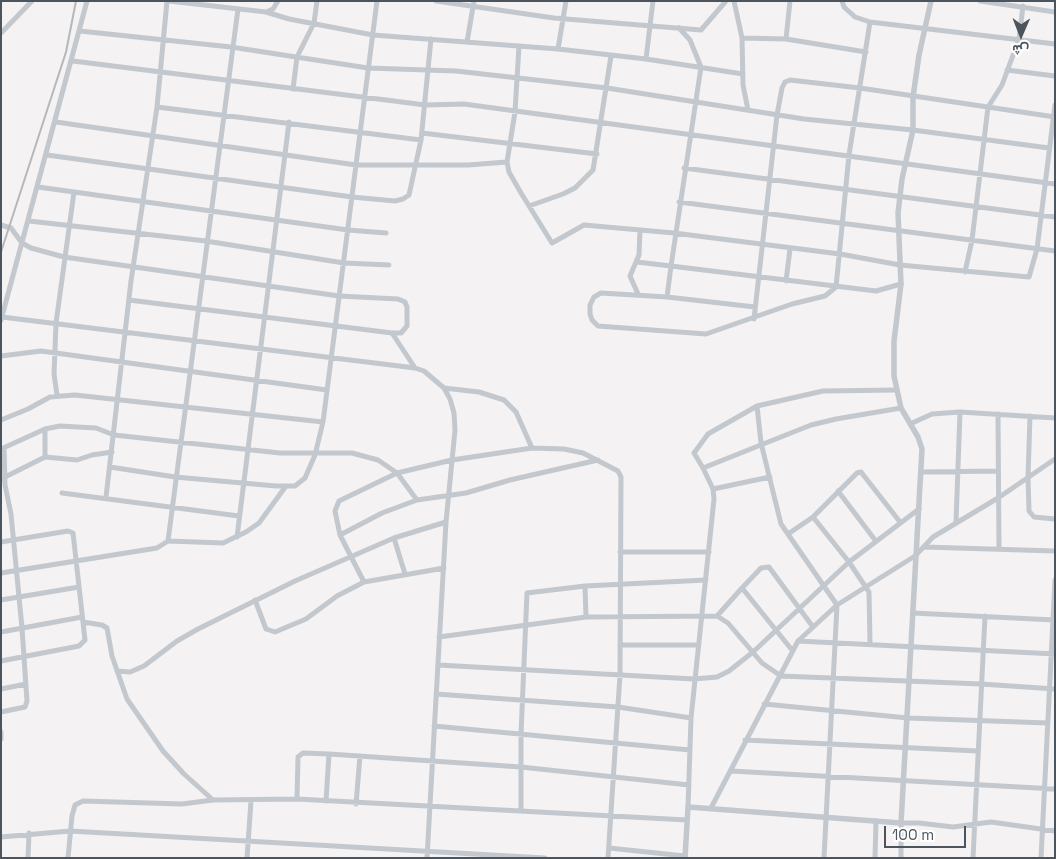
<!DOCTYPE html>
<html>
<head>
<meta charset="utf-8">
<style>
  body { margin:0 }
  #map { position:relative; width:1056px; height:859px; overflow:hidden; background:#f4f2f2; font-family:"Space Grotesk",Vazirmatn,sans-serif }
  canvas { display:block }
  .frame { position:absolute; inset:0; border:2px solid #4c545d; pointer-events:none }
  .north { position:absolute; left:996px; top:10px; width:50px; height:50px; -webkit-text-stroke:4px #fff; paint-order:stroke; rotate:181deg; font-size:14px; font-weight:700; line-height:20px; text-align:center; color:#4c545d }
  .north::after { content:''; display:block; margin:auto; width:18px; height:22px; background:#4c545d; clip-path:polygon(50% 0,100% 100%,50% 72%,0 100%) }
  .scale { position:absolute; left:884px; top:826px; width:82px; height:22px; box-sizing:border-box; border:2px solid #4c545d; border-top:0; padding-left:6px; font-size:15px; line-height:18px; white-space:nowrap; color:#4c545d; -webkit-text-stroke:4px #fff; paint-order:stroke }
</style>
</head>
<body>
<div id="map">
<canvas width="1056" height="859"></canvas>
<div class="frame"></div>
<div class="north">ش</div>
<div class="scale">100 m</div>
</div>
<script>
const g = document.querySelector('canvas').getContext('2d');
g.lineJoin = 'round';
function toPath(rows) {
  const path = new Path2D();
  for (const r of rows) {
    path.moveTo(r[0], r[1]);
    for (let i = 2; i < r.length; i += 2) path.lineTo(r[i], r[i + 1]);
  }
  return path;
}
function strokePath(path, color, width, dash) {
  g.strokeStyle = color;
  g.lineWidth = width;
  g.lineCap = dash ? 'butt' : 'round';
  g.setLineDash(dash || []);
  g.stroke(path);
}
strokePath(toPath([
  [169,1,266,12,289,19,373,35,558,49,646,59,743,74],
  [436,1,554,18,701,30,726,1],
  [734,1,742,38,743,85,748,110],
  [842,1,844,7,855,17,870,22,1055,44],
  [980,1,1055,12],
  [266,12,273,9,278,1],
  [679,28,690,40,701,67,671,266,876,291,901,284],
  [80,31,231,47,368,68,456,71,607,88,804,119,913,130,1049,148],
  [1,33,32,1],
  [742,38,786,39,866,52],
  [786,39,790,1],
  [467,42,474,1],
  [519,46,515,112,507,162,509,172,521,193,552,243,584,225,674,233,840,254,900,265,1029,277,1037,249,1055,105],
  [558,49,566,1],
  [646,59,653,1],
  [73,61,394,101,425,105,464,104,1055,184],
  [1007,70,1055,76],
  [293,89,297,57,314,23,317,1],
  [157,107,421,140],
  [56,122,356,165,468,165,507,162],
  [422,133,597,154],
  [47,155,352,197,395,201,403,199,409,195,421,140,431,39],
  [684,168,1055,217],
  [38,187,348,230,386,233],
  [679,202,1055,251],
  [529,206,563,194,575,188,593,170,611,56],
  [29,221,206,241,344,263,389,265],
  [1,225,11,228,22,243,31,248,64,257,339,296,398,299,405,302,407,307,407,326,401,333,392,333,129,300],
  [637,262,671,266,667,297,755,307],
  [965,272,972,240,988,107,1002,85,1019,39,1023,6],
  [786,281,790,249],
  [638,294,630,276,639,255,640,230],
  [667,297,601,293,594,297,590,305,590,314,592,320,598,326,706,334,792,304,825,296,836,287,849,155,870,22],
  [2,317,415,368,424,371,444,388,450,399,454,413,455,430,446,522,427,858],
  [754,319,777,115,782,88,785,82,790,80,860,88,1055,117],
  [1,320,87,1],
  [392,333,415,368],
  [1,356,41,351,327,390],
  [444,388,479,392,504,400,516,412,532,448],
  [57,395,54,374,56,323,74,192],
  [757,406,761,443,781,524,837,605,824,858],
  [998,414,999,549],
  [1030,416,1028,477,1029,511,1034,517,1055,519],
  [1,420,28,409,50,397,75,395,323,422],
  [910,424,932,414,960,412,1055,418],
  [45,429,45,457],
  [1,449,45,429,60,426,96,428,114,435,280,453,352,453,378,460,397,473,417,500],
  [110,467,175,477,276,486,295,486,305,478,315,455,323,422,377,1],
  [703,468,694,453,708,434,757,406,823,391,896,390],
  [922,472,997,471],
  [1,479,45,457,77,460,92,455,112,452],
  [713,489,770,477],
  [838,491,875,540],
  [62,493,239,516],
  [106,497,131,281,157,107,167,1],
  [813,517,849,562,869,592,870,643],
  [956,522,960,412],
  [788,534,813,517,857,473,861,472,900,522],
  [340,535,335,511,339,501,397,473,452,460,532,448,564,449,583,453,618,471,621,477,620,675,608,858],
  [237,537,289,122],
  [394,538,405,574],
  [168,541,223,543,246,532,259,523,286,486],
  [1,542,68,531,73,533,85,640,79,646,1,661],
  [924,547,1055,551],
  [620,552,709,552],
  [444,568,364,582,340,535,382,513,417,500,466,493,510,480,598,460],
  [1,573,157,548,168,541,238,9],
  [585,586,586,617],
  [742,588,761,568,769,567,813,627],
  [1,600,79,587],
  [255,600,266,629,275,632,306,619,337,596,364,582],
  [913,613,1054,620],
  [717,616,742,588,792,650],
  [83,622,102,625,107,628,112,656,127,699,163,751,184,774,213,800],
  [1,632,82,617],
  [439,637,586,617,717,616,728,623,762,663,781,676,981,684,1055,689],
  [798,641,1055,654],
  [620,645,697,645],
  [438,665,694,679,717,677,729,671,753,652,849,562,919,509],
  [117,671,130,672,144,666,177,641,198,629,295,581,394,538,446,522],
  [1,689,26,684],
  [436,694,618,707,691,718],
  [764,704,908,718,1048,723],
  [1,712,25,707,27,701,22,628,11,514,5,485,4,448],
  [434,726,690,750],
  [1,732,1,739],
  [745,740,978,751],
  [731,771,1055,789],
  [297,799,298,757,303,753,329,754],
  [326,801,329,754,521,767,689,785],
  [356,804,360,756],
  [688,807,691,718,714,499,713,489,703,468,811,425,836,419,901,408],
  [711,808,798,641,837,605,915,556,933,537,998,498,1055,459],
  [521,811,521,734,527,593,585,586,706,580],
  [1,837,70,831,545,858],
  [609,848,685,856],
  [28,858,29,833],
  [68,858,72,816,75,805,83,801,182,804,213,800,297,799,687,820],
  [247,858,251,801],
  [875,858,876,821],
  [901,858,901,823,919,823,953,827,991,822,1055,831],
  [973,858,985,616],
  [1041,858,1055,580]
]), '#c2c8ce', 5);
strokePath(toPath([
  [685,858,688,807,901,823,922,449,918,437,901,408,894,376,894,341,901,284,898,213,902,179,913,130,913,97,919,55,931,1]
]), '#c2c8ce', 5.5);
strokePath(toPath([
  [1,252,66,52,76,1]
]), '#b5b7bb', 2);
</script>
</body>
</html>
